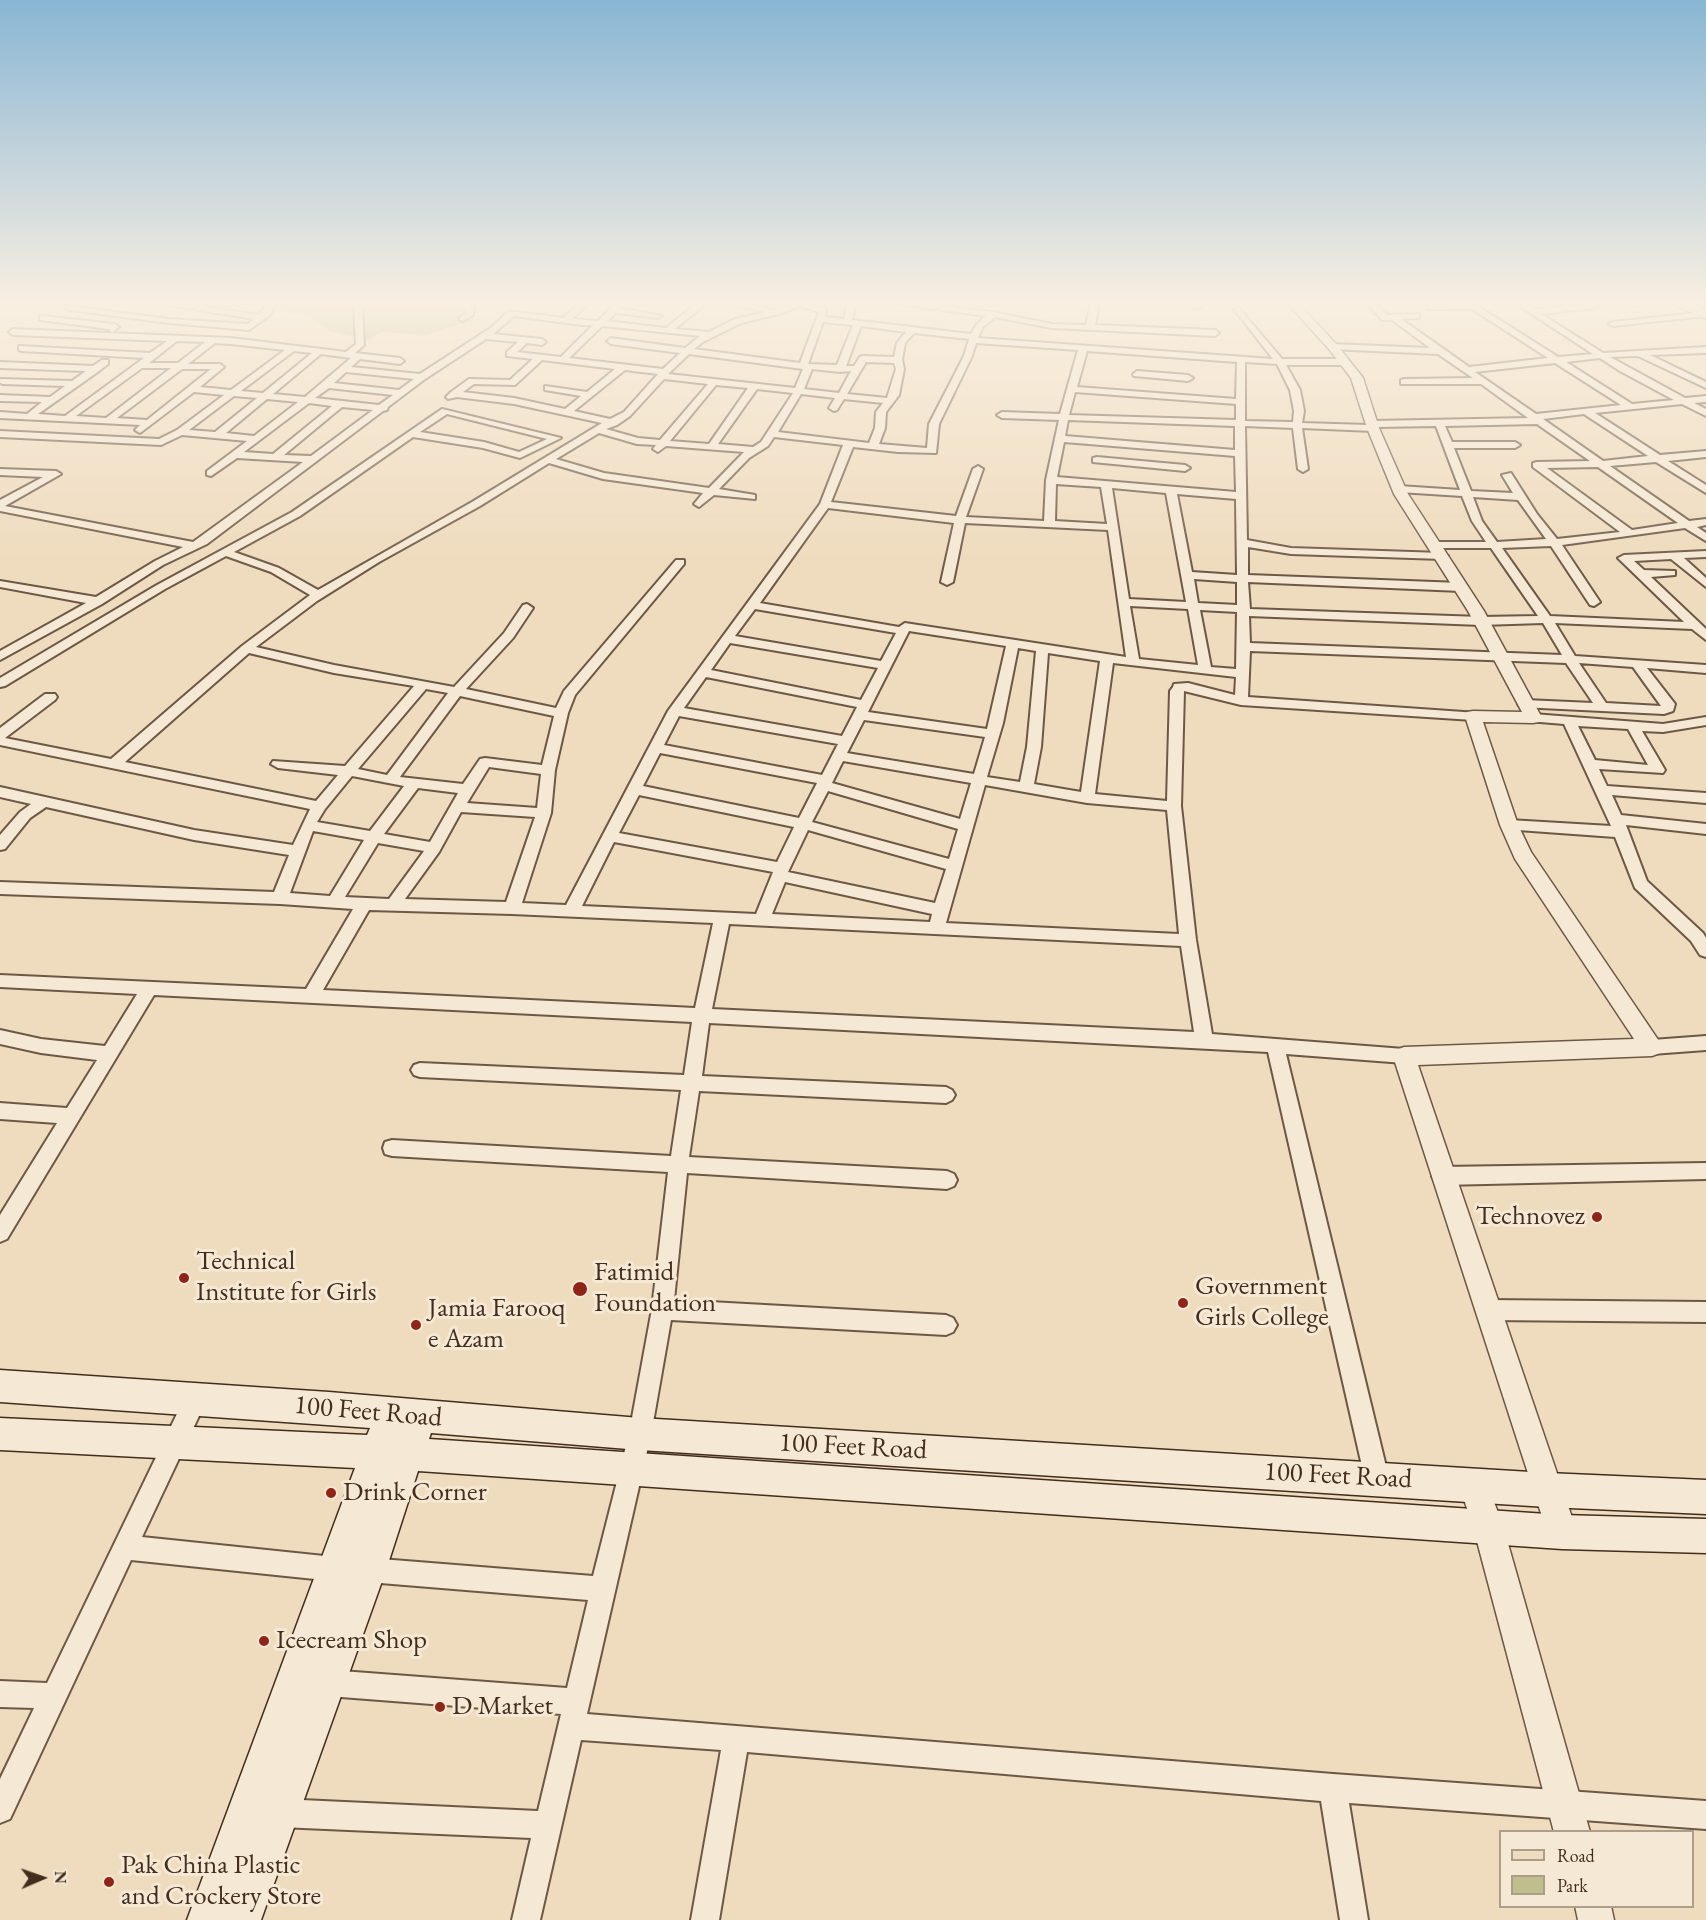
<!DOCTYPE html>
<html>
<head>
<meta charset="utf-8">
<style>
  body { margin:0 }
  #map { position:relative; width:1706px; height:1920px; overflow:hidden; background:#efdbbd; font-family:"EB Garamond",serif }
  canvas { display:block }
  .legend { position:absolute; left:1499px; top:1830px; width:195px; height:78px; box-sizing:border-box; background:#f5e8d4; border:2px solid #ad9d8b; margin:0; padding:8px 10px; list-style:none; font-size:18px; color:#422d1e }
  .legend li { display:flex; align-items:center; gap:12px; height:30px }
  .legend b { width:30px; border:2px solid #ad9d8b }
  .north { position:absolute; left:12px; top:1848px; width:60px; height:60px; -webkit-text-stroke:4px #f5e8d4; paint-order:stroke; rotate:88deg; font-size:16px; font-weight:700; line-height:24px; text-align:center; color:#422d1e }
  .north::after { content:''; display:block; margin:auto; width:21px; height:27px; background:#422d1e; clip-path:polygon(50% 0,100% 100%,50% 72%,0 100%) }
</style>
</head>
<body>
<div id="map">
<canvas width="1706" height="1920"></canvas>
<ul class="legend">
<li><b style="height:8px;background:#efdbbd"></b>Road</li>
<li><b style="height:16px;background:#bfbe8d"></b>Park</li>
</ul>
<div class="north">N</div>
</div>
<script>
const g = document.querySelector('canvas').getContext('2d');
g.lineJoin = 'round';
function paint(path, color) {
  g.fillStyle = color;
  g.fill(path, 'evenodd');
}
function toPath(rows) {
  const path = new Path2D();
  for (const r of rows) {
    path.moveTo(r[0], r[1]);
    for (let i = 2; i < r.length; i += 2) path.lineTo(r[i], r[i + 1]);
  }
  return path;
}
function strokePath(path, color, width, dash) {
  g.strokeStyle = color;
  g.lineWidth = width;
  g.lineCap = dash ? 'butt' : 'round';
  g.setLineDash(dash || []);
  g.stroke(path);
}
function drawText(font, color, halo, rows, align = 'center') {
  g.font = font + ' "EB Garamond",serif';
  g.lineWidth = 6;
  g.setLineDash([]);
  g.textBaseline = 'middle';
  g.strokeStyle = halo;
  g.fillStyle = color;
  for (const [text, x, y, turn = 0] of rows) {
    g.save();
    g.translate(x, y);
    g.rotate((+turn || 0) * Math.PI / 180);
    g.textAlign = isNaN(turn) ? turn : align;
    if (halo) g.strokeText(text, 0, 0);
    g.fillText(text, 0, 0);
    g.restore();
  }
}
paint(toPath([
  [278,303,473,303,474,320,425,335,381,332,370,340,332,332,306,315,274,309]
]), '#bfbe8d');
const minor = toPath([
  [155,303,178,303,259,315,267,303,275,303,270,315,249,330,169,323,69,310,65,308,69,306,169,319,248,324,254,319,155,303],
  [354,303,362,303,364,345,355,353,400,358,404,361,400,364,360,359,351,367,420,374,492,327,509,311,563,318,580,303,589,303,572,319,598,321,616,303,625,303,620,308,662,316,658,318,616,313,607,321,666,328,697,303,707,303,675,329,709,332,735,319,766,312,725,303,745,303,774,310,791,303,809,303,826,309,825,317,844,319,848,303,856,303,852,320,971,334,977,324,986,316,892,303,921,303,993,312,1052,324,1086,325,1091,303,1099,303,1095,325,1215,330,1219,333,1215,336,1052,328,995,317,983,327,978,338,1273,359,1234,309,1238,307,1282,359,1346,359,1350,362,1346,365,1286,365,1300,390,1304,411,1302,423,1369,425,1373,421,1528,418,1481,384,1401,384,1401,380,1404,379,1473,378,1438,354,1330,349,1330,345,1333,344,1430,348,1392,320,1382,320,1366,303,1375,303,1387,315,1419,314,1419,318,1401,319,1469,367,1548,358,1472,309,1428,309,1428,305,1473,303,1558,357,1593,354,1515,303,1525,303,1535,309,1597,304,1598,306,1594,308,1541,314,1603,353,1706,347,1706,353,1650,355,1706,382,1706,388,1638,356,1610,357,1685,398,1706,396,1706,402,1694,403,1706,409,1706,416,1682,404,1595,413,1660,455,1706,451,1706,457,1668,461,1706,485,1706,493,1656,462,1610,466,1689,521,1706,519,1706,525,1697,527,1706,533,1706,541,1685,528,1562,545,1600,602,1594,606,1590,605,1551,546,1502,548,1550,616,1684,622,1618,558,1624,555,1706,551,1706,557,1684,558,1706,578,1706,587,1671,559,1634,561,1644,570,1675,571,1675,575,1651,577,1706,629,1706,640,1692,629,1555,623,1575,656,1706,665,1706,673,1647,668,1675,704,1673,711,1664,714,1520,707,1518,704,1525,700,1593,703,1566,663,1250,651,1248,697,1478,713,1480,716,1473,720,1241,705,1184,691,1181,806,1196,940,1212,1034,1404,1049,1410,1051,1413,1056,1410,1061,1404,1063,1286,1054,1389,1479,1385,1487,1377,1491,1369,1487,1365,1479,1268,1052,709,1023,702,1076,946,1087,952,1090,955,1095,952,1100,946,1103,699,1091,689,1157,947,1171,954,1174,957,1180,954,1186,947,1189,687,1173,674,1300,946,1315,953,1318,957,1325,953,1332,946,1335,671,1320,651,1434,587,1714,1333,1774,1706,1801,1706,1829,1349,1803,1368,1920,1340,1920,1321,1801,747,1752,719,1920,691,1920,721,1750,581,1740,540,1920,512,1920,531,1838,280,1827,270,1823,266,1813,270,1803,280,1799,538,1811,561,1714,328,1696,319,1692,315,1683,319,1674,328,1670,567,1688,588,1600,368,1582,359,1579,356,1570,359,1561,368,1558,593,1576,629,1434,652,1309,668,1172,392,1156,385,1154,383,1148,385,1142,392,1140,671,1156,681,1090,420,1077,414,1075,411,1070,414,1065,420,1063,684,1075,692,1022,154,995,7,1239,0,1242,0,1215,57,1123,0,1119,0,1103,67,1108,97,1060,41,1053,0,1044,0,1030,41,1039,105,1046,137,994,0,987,0,975,306,989,353,909,280,904,0,894,0,882,274,892,289,855,194,840,46,807,30,818,5,849,0,850,0,835,20,812,31,804,0,797,0,787,194,830,293,845,310,809,0,745,0,728,45,694,55,694,57,697,55,700,5,738,111,759,242,646,310,595,271,572,226,556,165,589,5,686,0,687,0,678,157,585,292,512,442,409,561,438,520,458,483,448,413,437,300,516,234,552,279,568,318,590,472,502,602,423,514,404,457,397,448,399,446,397,451,392,469,379,510,380,533,359,507,356,507,352,518,342,486,339,425,379,388,407,387,410,383,411,207,544,163,565,102,604,0,660,0,651,86,603,0,587,0,581,96,597,155,561,183,547,0,511,0,500,43,477,0,475,0,469,56,471,61,474,5,506,193,542,303,462,237,458,211,476,207,475,207,471,247,441,182,435,161,445,0,437,0,431,159,439,177,430,224,395,194,392,140,433,135,430,140,425,0,418,0,412,27,414,42,402,0,401,0,395,50,397,65,386,3,384,0,383,0,379,72,381,86,371,0,368,0,362,93,366,102,360,108,360,108,364,99,371,38,414,65,416,144,358,22,351,19,350,19,346,150,353,167,341,13,335,9,332,13,329,231,338,346,352,356,344,354,303],
  [800,306,819,312,800,363,694,349,703,342,741,323,783,313,800,306],
  [514,316,581,325,593,325,561,357,517,352,527,343,542,345,546,342,542,339,493,334,514,316],
  [823,322,853,325,837,365,808,364,823,322],
  [602,326,700,336,685,348,611,338,607,341,611,344,680,353,663,369,569,358,602,326],
  [861,326,906,332,897,343,894,357,863,356,860,357,854,366,846,366,861,326],
  [914,333,969,339,964,356,929,424,927,448,879,444,885,428,886,412,899,395,904,369,902,360,905,343,914,333],
  [177,341,205,342,178,363,149,363,177,341],
  [215,343,231,344,285,350,231,390,200,387,224,367,220,364,188,364,215,343],
  [976,343,1078,350,1060,414,1002,412,997,415,1002,418,1059,420,1046,480,1044,521,966,517,983,469,978,466,973,469,956,516,831,502,853,447,898,452,936,453,939,424,972,356,976,343],
  [294,351,312,353,263,393,241,391,294,351],
  [1087,351,1237,362,1236,399,1077,387,1087,351],
  [321,354,351,358,305,397,273,394,321,354],
  [689,354,803,369,795,388,668,374,689,354],
  [1600,358,1620,371,1674,400,1632,404,1566,362,1600,358],
  [542,360,615,369,587,392,545,386,545,390,581,396,565,409,514,398,463,392,474,384,515,385,542,360],
  [866,362,894,363,896,369,887,398,847,394,866,362],
  [1245,362,1277,364,1290,390,1294,411,1293,422,1245,421,1245,362],
  [1555,363,1621,405,1536,414,1475,372,1555,363],
  [142,368,171,368,106,418,76,416,142,368],
  [182,369,211,369,147,420,117,418,182,369],
  [812,369,840,372,851,371,839,393,804,389,812,369],
  [625,370,658,374,624,412,610,419,574,411,625,370],
  [346,372,414,379,399,390,334,383,346,372],
  [664,379,708,384,660,440,638,438,606,429,617,425,630,416,664,379],
  [716,385,748,388,709,444,670,441,716,385],
  [329,388,393,395,379,405,315,398,329,388],
  [757,389,793,393,761,442,753,447,718,444,757,389],
  [1075,392,1236,404,1236,420,1069,415,1075,392],
  [801,394,835,398,829,408,834,411,837,410,844,399,883,403,876,412,875,428,869,443,778,432,801,394],
  [234,396,257,398,215,432,189,430,234,396],
  [267,399,298,402,254,436,226,433,267,399],
  [309,403,332,406,273,454,244,452,309,403],
  [342,407,373,410,311,456,284,455,342,407],
  [447,414,547,439,519,452,484,442,420,432,447,414],
  [1584,414,1648,456,1603,461,1543,419,1584,414],
  [1068,420,1235,426,1235,450,1065,436,1068,420],
  [1537,424,1590,461,1537,462,1533,463,1533,467,1620,532,1557,539,1537,514,1511,473,1502,475,1513,493,1471,491,1454,448,1515,448,1520,445,1515,442,1452,442,1445,426,1537,424],
  [1245,426,1293,428,1298,469,1303,472,1308,469,1302,428,1373,431,1376,430,1377,427,1436,426,1460,490,1399,486,1394,489,1399,492,1462,496,1472,521,1486,542,1435,542,1429,545,1435,548,1491,548,1538,616,1481,617,1250,609,1248,582,1461,591,1467,587,1461,583,1248,575,1248,547,1291,554,1442,559,1448,556,1442,553,1291,548,1247,540,1245,426],
  [599,433,637,444,656,445,653,449,658,452,666,446,744,452,709,488,604,473,556,459,599,433],
  [774,437,843,445,820,504,668,711,566,905,522,903,551,813,555,770,568,713,575,695,684,564,684,560,676,560,564,691,556,708,466,689,513,638,533,608,527,604,523,605,504,633,454,687,334,665,256,647,317,601,379,562,480,506,549,463,603,479,703,493,694,504,699,507,714,495,755,499,755,495,719,489,749,458,768,446,774,437],
  [1064,442,1235,456,1236,492,1057,477,1064,442],
  [1598,467,1678,523,1632,530,1547,468,1598,467],
  [1056,484,1101,487,1107,524,1055,521,1056,484],
  [1112,488,1166,493,1186,602,1129,599,1112,488],
  [1177,494,1236,499,1237,575,1192,572,1177,494],
  [1473,497,1518,500,1546,539,1497,542,1482,521,1473,497],
  [828,508,954,523,941,582,947,585,953,582,965,523,1108,530,1126,657,905,623,899,627,760,603,828,508],
  [1194,579,1237,582,1237,605,1198,603,1194,579],
  [1130,606,1188,609,1198,665,1139,659,1130,606],
  [755,609,896,633,881,661,735,636,755,609],
  [1200,610,1237,612,1236,669,1211,667,1200,610],
  [1249,616,1481,625,1543,623,1562,655,1250,643,1249,616],
  [909,631,1006,646,987,729,868,712,909,631],
  [730,643,878,668,861,700,711,670,730,643],
  [1018,648,1036,651,1027,747,1020,782,987,777,1003,723,1018,648],
  [249,653,334,673,414,686,345,766,273,761,271,764,278,768,338,775,316,801,125,762,249,653],
  [1048,653,1100,661,1081,792,1034,784,1041,747,1048,653],
  [1113,663,1236,677,1235,695,1188,683,1174,684,1173,687,1170,691,1167,801,1095,794,1113,663],
  [1579,663,1633,667,1661,706,1606,703,1579,663],
  [706,677,857,707,842,736,684,708,706,677],
  [426,689,448,693,387,775,358,769,426,689],
  [460,696,554,716,542,765,485,758,480,759,463,784,400,777,460,696],
  [679,716,838,744,822,775,664,745,679,716],
  [864,720,985,737,974,774,847,753,864,720],
  [660,753,817,783,799,818,643,786,660,753],
  [843,761,971,783,960,819,832,783,843,761],
  [489,767,541,774,537,808,467,803,489,767],
  [352,776,404,786,370,831,317,822,325,809,352,776],
  [985,785,1087,803,1167,810,1179,934,946,923,985,785],
  [418,788,458,793,430,842,384,834,418,788],
  [828,791,958,829,949,859,812,822,828,791],
  [639,795,794,827,777,862,619,833,639,795],
  [461,812,535,817,506,902,405,899,439,852,461,812],
  [808,830,946,869,935,903,788,872,808,830],
  [313,831,364,840,330,896,290,893,313,831],
  [614,842,773,872,756,914,582,906,614,842],
  [378,843,424,851,389,899,345,897,378,843],
  [785,882,932,914,930,922,772,914,785,882],
  [369,910,512,914,713,923,695,1008,323,990,369,910],
  [729,924,1181,946,1194,1032,712,1009,729,924],
  [466,303,474,303,473,315,463,321,459,319,465,314,466,303],
  [1189,303,1198,303,1201,307,1194,309,1189,303],
  [1632,303,1647,303,1636,306,1632,303],
  [1706,312,1706,316,1613,326,1609,324,1613,322,1706,312],
  [43,316,115,324,119,327,112,333,109,329,40,320,40,316,43,316],
  [1137,371,1188,375,1193,378,1188,381,1134,376,1133,374,1137,371],
  [1097,457,1185,465,1190,468,1185,471,1093,462,1093,458,1097,457],
  [1533,714,1663,724,1706,717,1706,725,1663,732,1642,731,1665,770,1663,773,1599,769,1607,786,1706,793,1706,803,1612,795,1621,815,1706,824,1706,834,1626,825,1647,881,1703,933,1706,938,1706,957,1700,955,1691,941,1635,888,1615,837,1504,829,1502,825,1509,820,1611,826,1564,724,1528,721,1526,718,1528,715,1533,714],
  [1578,726,1628,729,1648,765,1595,760,1578,726],
  [1706,1036,1706,1050,1652,1054,1646,1052,1643,1047,1646,1042,1652,1040,1706,1036],
  [1706,1163,1706,1179,1442,1185,1435,1182,1432,1176,1435,1170,1442,1167,1706,1163],
  [1487,1300,1706,1302,1706,1322,1487,1320,1480,1317,1476,1310,1480,1303,1487,1300],
  [196,1388,204,1391,207,1399,142,1537,334,1557,343,1560,346,1569,343,1578,334,1581,131,1560,10,1819,0,1823,0,1779,34,1708,0,1707,0,1681,47,1683,188,1391,196,1388]
]);
const tertiary = toPath([
  [1287,303,1298,303,1337,345,1363,378,1379,428,1408,494,1484,611,1542,718,1539,722,1533,723,1483,722,1518,825,1531,852,1663,1047,1660,1053,1652,1056,1418,1065,1577,1532,1573,1543,1562,1547,1551,1543,1547,1532,1393,1056,1396,1050,1404,1047,1634,1039,1515,859,1500,825,1465,716,1467,712,1473,711,1522,712,1468,611,1394,494,1367,428,1351,378,1329,349,1287,303],
  [1474,1470,1484,1475,1503,1526,1590,1832,1554,1832,1473,1526,1459,1485,1464,1475,1474,1470],
  [1575,1906,1611,1906,1614,1920,1578,1920,1575,1906]
]);
const secondary = toPath([
  [0,1370,329,1392,640,1418,1547,1473,1706,1480,1706,1514,1547,1507,640,1450,431,1433,429,1439,1562,1515,1706,1519,1706,1553,1562,1549,418,1471,386,1570,261,1920,187,1920,355,1468,0,1450,0,1418,367,1435,370,1428,0,1402,0,1370]
]);
const primary = toPath([
  [1670,303,1689,303,1706,310,1706,319,1670,303]
]);
strokePath(minor, '#6d5846', 4);
strokePath(tertiary, '#6d5846', 3);
strokePath(secondary, '#422d1e', 3);
strokePath(primary, '#422d1e', 3);
paint(minor, '#f5e8d4');
paint(tertiary, '#f5e8d4');
paint(secondary, '#f5e8d4');
paint(primary, '#efdbbd');
const sky = g.createLinearGradient(0, 0, 0, 572);
sky.addColorStop(0, '#89b6d4');
sky.addColorStop(0.53, '#f8efe1');
sky.addColorStop(1, '#f8efe100');
g.fillStyle = sky;
g.fillRect(0, 0, 1706, 572);
for (const [x, y, r, color] of [
  [1597,1217,6,"#8f2418"],
  [184,1278,6,"#8f2418"],
  [580,1289,8,"#8f2418"],
  [1183,1303,6,"#8f2418"],
  [416,1325,6,"#8f2418"],
  [331,1493,6,"#8f2418"],
  [264,1641,6,"#8f2418"],
  [440,1707,6,"#8f2418"],
  [109,1882,6,"#8f2418"]
]) {
  const dot = new Path2D();
  dot.arc(x, y, r, 0, 2 * Math.PI);
  g.fillStyle = color;
  g.fill(dot);
  strokePath(dot, '#f5e8d4', 2);
}
drawText('27px', '#422d1e', '#f5e8d4', [
  ["Technovez",1585,1217,"right"],
  ["Technical",196,1262],
  ["Institute for Girls",196,1293],
  ["Fatimid",594,1273],
  ["Foundation",594,1304],
  ["Government",1195,1287],
  ["Girls College",1195,1318],
  ["Jamia Farooq",428,1309],
  ["e Azam",428,1340],
  ["Drink Corner",343,1493],
  ["Icecream Shop",276,1641],
  ["D Market",452,1707],
  ["Pak China Plastic",121,1866],
  ["and Crockery Store",121,1897]
], 'left');
drawText('27px', '#422d1e', '#f5e8d4', [
  ["100 Feet Road",368,1412,5],
  ["100 Feet Road",853,1447,3],
  ["100 Feet Road",1338,1476,3]
]);
</script>
</body>
</html>
